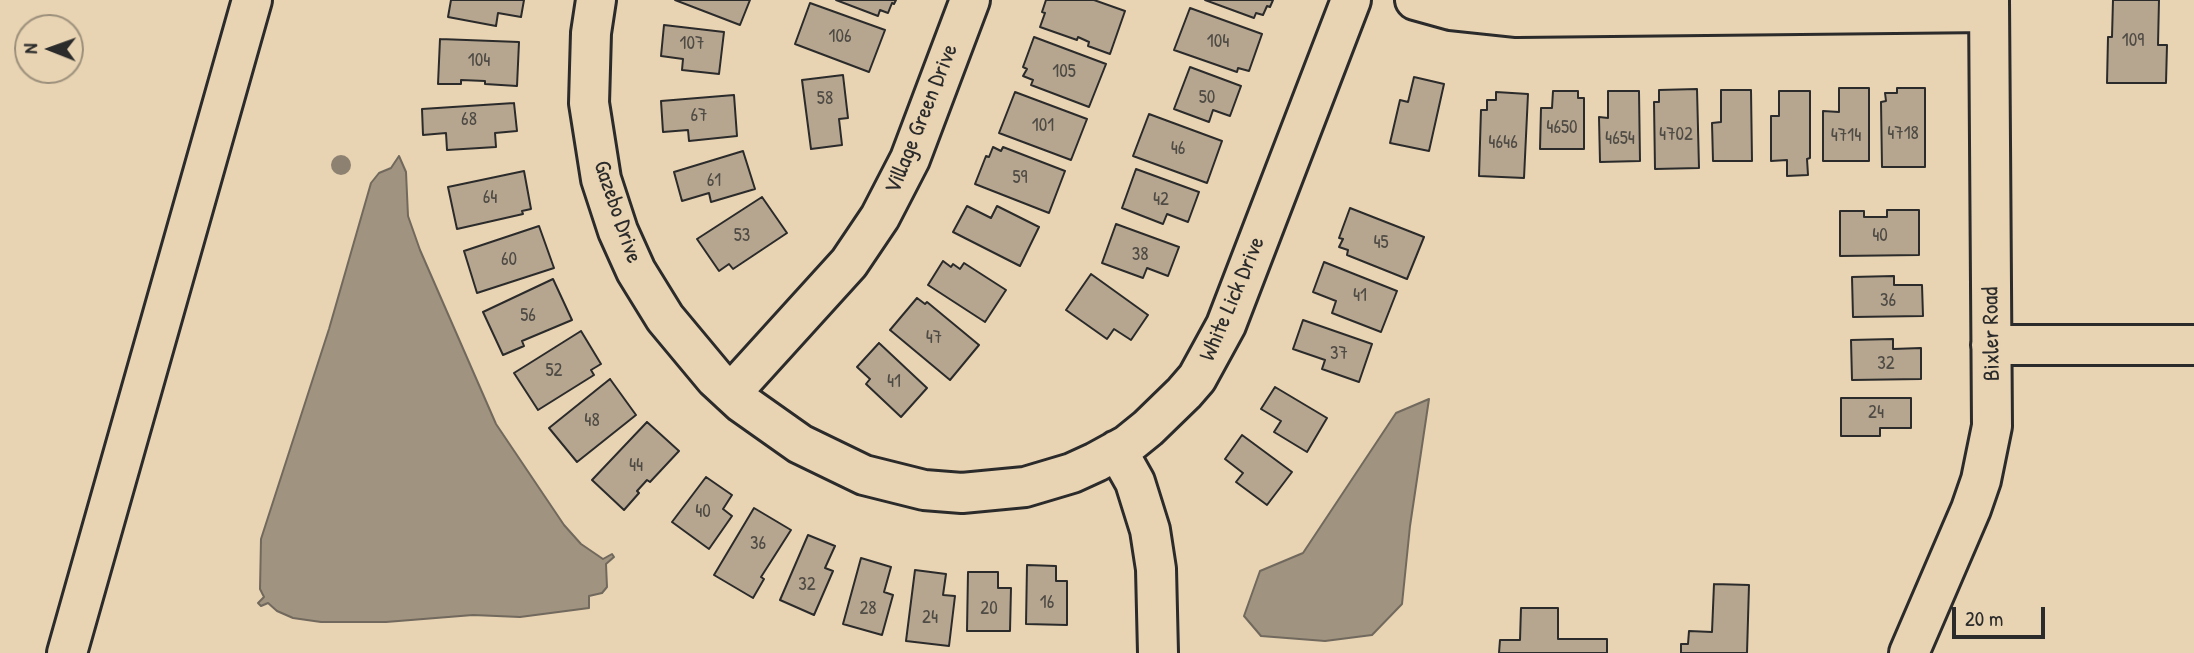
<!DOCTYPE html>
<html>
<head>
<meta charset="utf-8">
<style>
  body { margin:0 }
  #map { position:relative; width:2194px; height:653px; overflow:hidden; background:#e8d3b2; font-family:"Patrick Hand",sans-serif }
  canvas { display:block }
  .north { position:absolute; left:14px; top:14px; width:70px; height:70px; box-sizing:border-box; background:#e8d3b2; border:2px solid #9c907c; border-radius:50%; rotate:271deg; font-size:19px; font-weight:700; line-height:28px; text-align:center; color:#2b2b2b }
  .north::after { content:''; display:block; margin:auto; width:24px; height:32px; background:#2b2b2b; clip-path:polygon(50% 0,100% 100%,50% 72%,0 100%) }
  .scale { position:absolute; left:1952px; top:607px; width:93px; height:32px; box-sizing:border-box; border:4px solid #2b2b2b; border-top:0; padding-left:9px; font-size:21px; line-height:24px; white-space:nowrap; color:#2b2b2b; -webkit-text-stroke:5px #e8d3b2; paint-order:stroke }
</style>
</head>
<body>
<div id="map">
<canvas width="2194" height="653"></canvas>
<div class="north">N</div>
<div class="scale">20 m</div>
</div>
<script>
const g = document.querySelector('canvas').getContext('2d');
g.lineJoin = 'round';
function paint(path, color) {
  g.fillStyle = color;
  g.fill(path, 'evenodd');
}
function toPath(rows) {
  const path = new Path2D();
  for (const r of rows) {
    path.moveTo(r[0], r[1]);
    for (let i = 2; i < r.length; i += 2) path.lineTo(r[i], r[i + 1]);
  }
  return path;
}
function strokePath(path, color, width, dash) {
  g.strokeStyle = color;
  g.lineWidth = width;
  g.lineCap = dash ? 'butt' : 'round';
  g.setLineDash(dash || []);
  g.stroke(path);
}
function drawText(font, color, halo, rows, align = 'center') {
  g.font = font + ' "Patrick Hand",sans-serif';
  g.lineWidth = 5;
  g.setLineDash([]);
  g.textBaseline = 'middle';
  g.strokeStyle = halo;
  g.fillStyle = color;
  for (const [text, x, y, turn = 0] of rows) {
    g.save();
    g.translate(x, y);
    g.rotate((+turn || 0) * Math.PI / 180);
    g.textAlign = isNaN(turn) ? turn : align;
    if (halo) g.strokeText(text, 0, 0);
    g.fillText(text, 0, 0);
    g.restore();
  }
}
const water = toPath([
  [399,156,406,172,408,216,420,250,496,424,564,525,581,544,603,559,612,554,614,557,606,564,607,587,602,593,589,596,589,608,520,617,473,615,386,622,321,622,293,618,277,611,268,603,261,606,258,603,264,597,260,589,261,539,329,329,371,183,379,173,391,168,399,156],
  [1429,399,1410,526,1402,604,1372,635,1325,641,1261,636,1244,616,1260,571,1303,553,1396,413,1429,399]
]);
paint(water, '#a0937f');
strokePath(water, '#71695d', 2);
const building = toPath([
  [451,0,524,0,521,17,498,13,496,26,448,17,451,0],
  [675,0,750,0,740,25,675,0],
  [836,0,896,0,894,4,892,3,888,13,880,10,878,16,836,0],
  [1046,0,1094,0,1125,11,1110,54,1088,46,1089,42,1078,37,1077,40,1040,27,1045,13,1042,12,1046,0],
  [1205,0,1273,0,1270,7,1267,6,1263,15,1256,13,1254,18,1205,0],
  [2113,0,2159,0,2158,45,2167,45,2166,83,2107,83,2108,37,2112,37,2113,0],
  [810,3,885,30,869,72,795,44,810,3],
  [1190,8,1262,34,1249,71,1238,68,1237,72,1174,50,1190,8],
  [664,25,724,32,719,74,682,70,683,59,661,56,664,25],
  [1034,37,1106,64,1089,107,1031,85,1033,80,1023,76,1027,69,1023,67,1034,37],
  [440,39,519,42,517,86,485,84,485,81,461,80,461,84,438,84,440,39],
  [1190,67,1241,86,1230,116,1213,110,1209,122,1174,109,1190,67],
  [843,75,848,118,839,119,842,145,811,149,802,80,843,75],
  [1414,77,1444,84,1429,151,1390,143,1400,100,1408,102,1414,77],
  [1839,88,1869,88,1869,161,1823,161,1823,111,1839,112,1839,88],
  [1897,88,1925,88,1925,167,1882,167,1881,102,1886,101,1885,93,1897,93,1897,88],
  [1697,89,1699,168,1655,169,1654,102,1659,102,1659,90,1697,89],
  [1721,90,1751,90,1752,161,1713,161,1712,123,1721,122,1721,90],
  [1553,91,1578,91,1578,98,1584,98,1584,149,1540,149,1541,108,1552,108,1553,91],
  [1608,91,1639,91,1640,161,1600,162,1599,117,1608,118,1608,91],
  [1779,91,1810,91,1810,158,1807,159,1808,175,1787,176,1787,160,1771,161,1771,116,1779,116,1779,91],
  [1015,92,1087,119,1071,160,999,133,1015,92],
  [1496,92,1528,94,1524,178,1479,176,1481,110,1487,110,1487,100,1496,100,1496,92],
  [734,95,737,136,689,141,688,130,663,132,661,101,734,95],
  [514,103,517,131,495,133,496,147,447,150,446,133,423,135,422,109,514,103],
  [1149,114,1222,141,1207,183,1133,156,1149,114],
  [993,147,1001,151,1003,147,1065,171,1049,213,975,184,986,156,989,157,993,147],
  [743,151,755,189,711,202,709,193,682,201,674,172,743,151],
  [1136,169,1199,192,1188,222,1167,214,1163,224,1122,208,1136,169],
  [524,171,531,209,522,211,523,214,457,229,448,187,524,171],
  [762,197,787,233,733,269,729,264,719,271,697,239,762,197],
  [967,206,991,218,997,206,1039,227,1020,266,953,232,967,206],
  [1350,208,1424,237,1407,279,1347,255,1348,250,1339,247,1343,239,1339,238,1350,208],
  [1887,210,1919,210,1919,255,1840,256,1840,211,1864,211,1864,217,1887,217,1887,210],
  [1116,224,1179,247,1168,276,1147,268,1143,278,1102,263,1116,224],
  [539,226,554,268,477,293,464,251,539,226],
  [943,261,951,267,953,264,960,269,964,263,1006,290,985,322,928,285,943,261],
  [1324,262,1397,291,1381,332,1332,313,1336,301,1313,292,1324,262],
  [1091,274,1148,315,1131,340,1114,329,1107,339,1066,310,1091,274],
  [1894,276,1894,285,1922,285,1923,316,1853,317,1852,277,1894,276],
  [553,279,572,320,522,341,524,346,503,355,483,312,553,279],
  [917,298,925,304,927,302,979,345,950,380,890,330,917,298],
  [1303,320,1372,344,1359,382,1322,369,1325,360,1293,349,1303,320],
  [581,331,601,364,591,370,594,375,538,410,514,373,581,331],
  [1893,339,1893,349,1921,348,1921,379,1852,380,1851,340,1893,339],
  [879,343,927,388,901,417,866,384,870,379,857,367,879,343],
  [610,379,636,415,577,462,549,428,610,379],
  [1275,387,1327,418,1307,452,1274,432,1281,421,1261,409,1275,387],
  [1841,398,1911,398,1911,428,1880,428,1880,436,1841,436,1841,398],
  [647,422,679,451,650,482,647,480,637,491,639,493,624,510,592,480,647,422],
  [1242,435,1292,472,1267,505,1236,482,1243,473,1225,459,1242,435],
  [706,477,732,495,723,509,732,516,709,549,672,522,706,477],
  [754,508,791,530,761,577,764,579,753,598,714,575,754,508],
  [808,535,835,546,825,568,833,571,814,615,780,600,808,535],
  [861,558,891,567,884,592,893,595,882,635,843,624,861,558],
  [1027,565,1056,566,1056,581,1067,581,1067,625,1026,624,1027,565],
  [915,570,946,574,943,595,955,596,949,646,906,641,915,570],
  [968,572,998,572,998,588,1011,588,1010,631,967,631,968,572],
  [1714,584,1749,585,1747,653,1681,653,1681,644,1688,644,1689,631,1712,632,1714,584],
  [1521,608,1558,608,1558,639,1607,639,1607,653,1499,653,1500,640,1520,640,1521,608]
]);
paint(building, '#b6a68f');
strokePath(building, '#2b2b2b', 2);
const minor = toPath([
  [596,0,591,33,589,103,601,179,618,231,636,271,665,318,715,378,742,403,800,444,864,475,924,490,962,493,1025,487,1072,473,1096,462,1127,445,1148,428,1184,393,1197,378,1226,325,1351,0],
  [1415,0,1451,10,1517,17,1989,12],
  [1991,345,2194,345],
  [731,393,849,263,880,217,910,159,970,0],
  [1117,450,1135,482,1150,530,1156,569,1158,653],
  [1909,653,1971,509,1981,480,1992,426,1989,0]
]);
const highway = toPath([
  [67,653,252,0]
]);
strokePath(minor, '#2b2b2b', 44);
strokePath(highway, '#2b2b2b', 44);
strokePath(minor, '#e8d3b2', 38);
strokePath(highway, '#e8d3b2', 38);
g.fillStyle = '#8d8271';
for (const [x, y] of [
  [341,165]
]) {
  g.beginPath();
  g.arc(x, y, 10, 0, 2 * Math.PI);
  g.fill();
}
drawText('19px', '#4e4a44', null, [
  ["106",840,37],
  ["109",2133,41],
  ["104",1218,42],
  ["107",692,44],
  ["104",479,61],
  ["105",1064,72],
  ["50",1207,98],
  ["58",825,99],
  ["67",699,116],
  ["68",469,120],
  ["101",1043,126],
  ["4650",1562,128],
  ["4718",1903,134],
  ["4702",1676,135],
  ["4714",1846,136],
  ["4654",1620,139],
  ["4646",1503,143],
  ["46",1178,149],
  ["59",1020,178],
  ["61",714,181],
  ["64",490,198],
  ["42",1161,200],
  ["53",742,236],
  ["40",1880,236],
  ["45",1381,243],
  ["38",1140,255],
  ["60",509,260],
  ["41",1360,296],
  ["36",1888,301],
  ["56",528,316],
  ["47",934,338],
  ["37",1339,354],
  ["32",1886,364],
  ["52",554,371],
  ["41",894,382],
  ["24",1876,413],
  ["48",592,421],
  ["44",636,466],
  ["40",703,512],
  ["36",758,544],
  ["32",807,585],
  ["16",1047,603],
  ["28",868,609],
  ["20",989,609],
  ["24",930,618]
]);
drawText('23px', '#2b2b2b', '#e8d3b2', [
  ["Village Green Drive",922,119,-68],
  ["Gazebo Drive",617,212,71],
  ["White Lick Drive",1233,299,-67],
  ["Bixler Road",1992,334,-91]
]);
</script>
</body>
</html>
